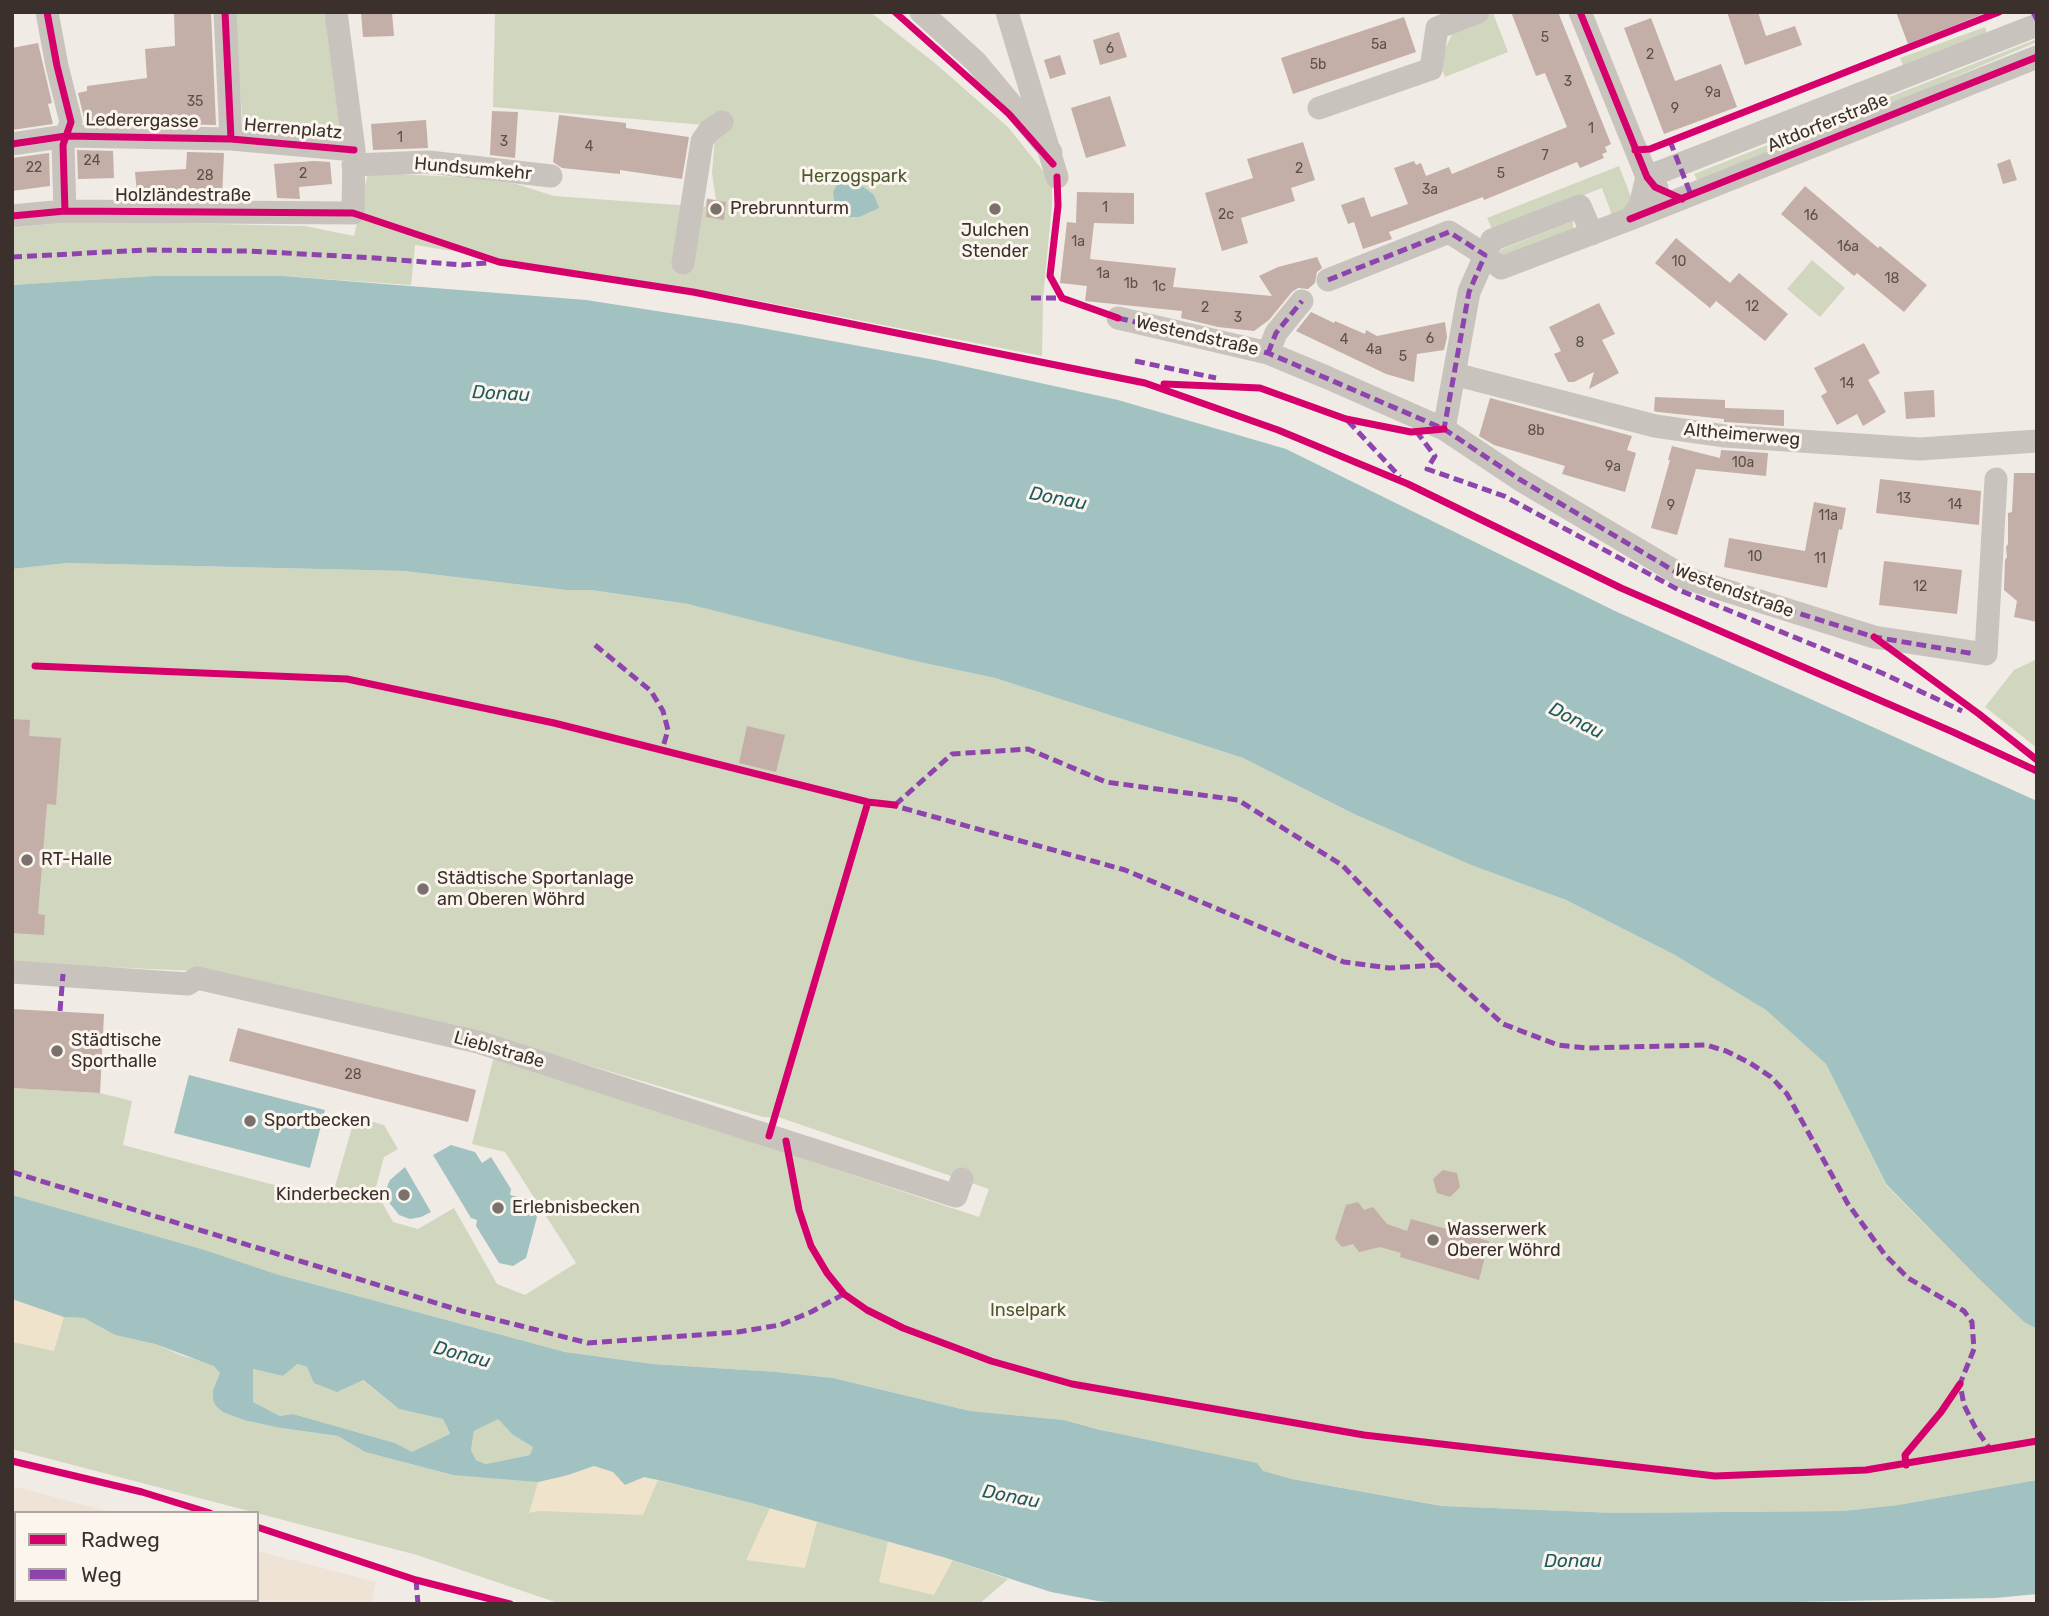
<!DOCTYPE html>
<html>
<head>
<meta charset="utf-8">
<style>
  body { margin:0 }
  #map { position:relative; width:2049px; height:1616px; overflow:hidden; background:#f0ebe5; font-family:Rubik,sans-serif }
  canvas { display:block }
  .frame { position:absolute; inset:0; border:14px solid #3b302b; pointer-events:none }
  .legend { position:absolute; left:14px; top:1511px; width:245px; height:91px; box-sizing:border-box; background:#fbf5ee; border:2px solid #aea6a0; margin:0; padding:9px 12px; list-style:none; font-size:21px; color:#3b302b }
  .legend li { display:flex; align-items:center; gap:14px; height:35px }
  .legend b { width:35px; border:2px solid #aea6a0 }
</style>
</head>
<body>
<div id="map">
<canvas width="2049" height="1616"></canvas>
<div class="frame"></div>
<ul class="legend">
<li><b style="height:9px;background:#d6006c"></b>Radweg</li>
<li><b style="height:9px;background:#8e44ad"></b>Weg</li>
</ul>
</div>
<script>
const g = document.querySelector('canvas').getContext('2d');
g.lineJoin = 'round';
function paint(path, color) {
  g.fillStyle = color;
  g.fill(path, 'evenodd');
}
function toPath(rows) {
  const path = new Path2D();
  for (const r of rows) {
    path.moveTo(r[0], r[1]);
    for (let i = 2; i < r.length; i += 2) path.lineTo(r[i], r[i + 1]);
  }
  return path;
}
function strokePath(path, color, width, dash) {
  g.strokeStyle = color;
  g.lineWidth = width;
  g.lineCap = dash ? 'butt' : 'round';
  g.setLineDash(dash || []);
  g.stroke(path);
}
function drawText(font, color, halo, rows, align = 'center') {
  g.font = font + ' Rubik,sans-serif';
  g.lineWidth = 6;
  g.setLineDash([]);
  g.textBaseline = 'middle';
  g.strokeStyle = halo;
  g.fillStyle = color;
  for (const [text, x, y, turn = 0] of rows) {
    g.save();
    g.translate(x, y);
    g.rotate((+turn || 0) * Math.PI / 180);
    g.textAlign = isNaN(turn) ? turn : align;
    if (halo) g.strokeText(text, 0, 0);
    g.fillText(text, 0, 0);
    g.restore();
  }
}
paint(toPath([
  [233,12,329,12,345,141,243,125],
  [495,12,870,12,936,64,1008,127,1048,177,1052,186,1052,204,1043,298,1042,356,734,296,415,245,411,285,283,276,153,276,12,285,12,228,78,221,305,226,354,236,368,173,463,177,516,184,554,196,705,207,707,198,716,200,712,173,715,138,704,125,493,107],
  [1493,13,1508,52,1445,77,1439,62,1454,30],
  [1985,27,1988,37,1904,68,1900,58],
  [2037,39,2037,42,1919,92,1698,182,1694,174],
  [1619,166,1634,205,1613,218,1602,188,1493,231,1487,218],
  [1573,221,1573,232,1503,260,1500,250],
  [1812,260,1845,288,1820,317,1787,289],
  [67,563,404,571,566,590,591,590,688,604,761,618,915,661,995,678,1243,758,1354,814,1471,865,1566,900,1673,954,1766,1010,1826,1064,1886,1185,1978,1278,2024,1322,2037,1329,2037,1480,1898,1505,1843,1511,1616,1513,1443,1506,1292,1479,1064,1420,970,1411,833,1378,777,1372,653,1364,565,1352,276,1274,205,1250,12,1195,12,1088,100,1093,132,1101,123,1145,331,1200,355,1117,384,1125,398,1149,384,1157,375,1190,393,1222,418,1229,454,1208,497,1284,525,1295,576,1263,505,1152,472,1144,494,1056,979,1217,989,1189,781,1118,763,1117,477,1032,198,971,12,963,12,569],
  [2037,659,2037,748,1985,707,2014,670],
  [12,1299,64,1317,84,1318,115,1335,155,1344,183,1356,210,1363,218,1368,220,1373,213,1390,281,1428,338,1436,365,1452,453,1475,644,1477,751,1503,943,1557,1008,1579,979,1604,561,1604,417,1555,12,1449],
  [296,1364,307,1367,315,1383,362,1380,399,1409,443,1419,450,1435,412,1453,395,1443,293,1414,280,1416,253,1402,253,1369,283,1376],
  [498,1418,513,1435,533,1447,530,1455,486,1464,476,1460,471,1450,474,1431]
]), '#d1d6bf');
paint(toPath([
  [12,1299,64,1317,54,1351,12,1342],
  [593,1466,658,1480,643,1515,539,1511,529,1513,538,1482,568,1475],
  [770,1508,817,1522,805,1568,746,1560],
  [888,1541,953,1560,934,1595,879,1582]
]), '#efe3cc');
paint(toPath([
  [12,1486,114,1513,16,1513,16,1600,257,1600,257,1551,376,1582,371,1604,12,1604]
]), '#eee3d5');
paint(toPath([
  [847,179,856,181,874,195,879,208,859,217,847,217,839,212,835,205,833,192,839,181],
  [153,276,283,276,586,300,740,324,935,360,1118,400,1286,449,1615,611,2037,801,2037,1329,2024,1322,1978,1278,1886,1184,1826,1064,1766,1010,1673,954,1566,900,1471,865,1354,814,1243,758,995,678,915,661,688,604,591,590,566,590,404,571,67,563,12,569,12,285],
  [189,1075,325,1110,310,1168,174,1133],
  [451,1145,475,1152,482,1163,491,1157,511,1189,510,1195,526,1199,537,1217,526,1258,513,1266,499,1263,476,1226,477,1220,471,1218,433,1155],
  [405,1167,431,1212,421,1217,410,1219,399,1215,387,1200,386,1189,390,1180],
  [12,1195,205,1250,276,1274,565,1352,653,1364,777,1372,833,1378,970,1411,1064,1420,1101,1430,1257,1463,1263,1471,1292,1479,1442,1506,1616,1513,1843,1511,1898,1505,2037,1480,2037,1594,1995,1598,1691,1604,1129,1604,1098,1601,1051,1592,943,1557,751,1503,658,1480,644,1477,625,1485,613,1472,594,1466,568,1475,538,1482,453,1475,365,1452,338,1436,281,1428,244,1420,223,1412,216,1406,213,1400,213,1390,220,1373,214,1366,155,1344,115,1335,84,1318,64,1317,12,1299],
  [297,1364,307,1367,314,1383,337,1392,363,1380,399,1409,443,1419,450,1434,412,1452,395,1443,293,1414,280,1416,253,1402,253,1369,283,1376],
  [498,1419,513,1435,533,1447,530,1455,486,1464,476,1460,471,1450,474,1431]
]), '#a1c2c1');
paint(toPath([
  [174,12,211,12,216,125,85,122,78,93,87,91,87,86,147,78,145,49,175,46],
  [361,12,392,12,394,36,363,37],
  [1511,12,1558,12,1611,144,1605,147,1607,152,1602,154,1604,158,1580,168,1577,162,1484,200,1483,197,1389,232,1392,239,1363,249,1354,222,1348,224,1341,205,1364,197,1371,217,1408,204,1394,168,1414,161,1416,165,1421,163,1426,176,1449,167,1452,174,1567,127,1545,73,1536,76],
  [1727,12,1758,12,1766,36,1795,26,1802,45,1745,65],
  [1896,12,1983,12,1983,14,1908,44],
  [1404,17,1416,52,1293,94,1281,58],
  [1651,18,1675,81,1721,64,1737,107,1664,134,1624,28],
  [1119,32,1127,57,1100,65,1093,40],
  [38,43,52,103,48,104,53,124,12,130,12,48],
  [1060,55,1066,74,1050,79,1044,60],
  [1110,96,1126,146,1086,158,1071,108],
  [492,111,518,112,515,158,490,155],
  [559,115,626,123,626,128,689,137,682,179,620,170,620,174,562,168,553,162],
  [426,120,428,148,373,150,371,124],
  [1303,142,1315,180,1291,188,1295,201,1241,218,1248,243,1222,251,1205,193,1253,178,1247,159],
  [77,150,113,151,114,178,78,179],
  [187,152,224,153,222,198,185,198,186,191,137,194,135,172,186,169],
  [49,153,50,186,12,191,12,158],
  [2010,159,2017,180,2003,184,1997,164],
  [314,161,330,162,332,184,299,187,300,199,277,198,274,164],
  [1805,186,1878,248,1880,246,1927,285,1904,312,1857,273,1854,276,1781,214],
  [1077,192,1134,193,1134,224,1094,223,1090,259,1176,268,1173,287,1272,296,1259,276,1278,267,1317,257,1322,268,1317,272,1315,283,1308,289,1298,288,1292,292,1269,320,1254,331,1218,327,1181,318,1182,311,1085,301,1087,286,1060,283,1067,222,1076,223],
  [707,199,726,202,724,220,706,217],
  [1676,238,1730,283,1739,273,1788,314,1765,341,1716,301,1710,308,1655,263],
  [1599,303,1615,334,1602,340,1619,373,1589,389,1594,372,1574,382,1568,382,1554,354,1561,351,1549,327],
  [1311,312,1334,323,1335,321,1365,334,1366,330,1377,336,1445,322,1447,337,1444,350,1417,354,1414,382,1386,374,1296,331],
  [1864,343,1880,373,1868,380,1886,412,1863,426,1857,414,1837,425,1821,396,1827,392,1814,368],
  [1934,390,1935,417,1906,419,1904,392],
  [1655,397,1725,400,1725,408,1784,410,1784,426,1726,422,1724,422,1724,419,1658,412,1654,411],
  [1490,398,1632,436,1627,450,1636,453,1625,492,1562,474,1565,466,1494,445,1479,436],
  [1672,446,1720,458,1721,450,1768,453,1766,476,1696,469,1677,535,1651,528,1670,460,1668,460],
  [2014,473,2037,473,2037,622,2014,617,2017,601,2004,590,2005,560,2007,557,2006,547,2008,544,2008,513,2012,512],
  [1880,479,1981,491,1979,525,1876,513],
  [1814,502,1846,508,1842,530,1839,529,1827,588,1724,567,1729,538,1805,551],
  [1884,561,1962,570,1957,614,1879,605],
  [12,719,30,720,29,736,61,738,56,805,47,804,38,914,45,915,44,935,12,933],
  [747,726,785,735,776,772,739,763],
  [12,1009,104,1014,100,1093,12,1088],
  [238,1028,476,1090,468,1122,229,1061],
  [1443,1170,1457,1173,1460,1187,1450,1197,1437,1193,1433,1179],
  [1358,1202,1364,1210,1373,1207,1387,1224,1407,1231,1411,1219,1489,1241,1479,1280,1400,1257,1401,1253,1380,1247,1359,1252,1353,1244,1342,1247,1335,1239,1346,1205]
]), '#c3afa7');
strokePath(toPath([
  [47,12,57,66,71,122,63,145,65,211],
  [225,12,231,139,354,150],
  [921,12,976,62,1051,152],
  [1007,12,1057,177],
  [1580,12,1647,177,1657,188],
  [1319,108,1431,69,1437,28,1478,12],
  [12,144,66,136,231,139],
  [353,165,429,162,551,176],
  [1647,177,2037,25],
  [12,216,65,211,353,213,354,150,336,12],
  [1630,219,2037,57],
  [683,263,702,141,709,131,722,122],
  [1328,280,1449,232,1485,255,1501,268,1630,219,1640,206,1647,177],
  [1118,318,1268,353,1326,377,1444,429,1519,479,1686,578,1874,637,1986,654,1996,479],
  [1268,353,1276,333,1302,301],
  [1454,374,1655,426,1725,436,1920,449,2037,441],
  [1444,429,1469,292,1492,240,1580,206,1592,234],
  [12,972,188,984,197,978,478,1042,956,1196,962,1179]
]), '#c9c3be', 23);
strokePath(toPath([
  [2033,12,2037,20],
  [1670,141,1691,195],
  [12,257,147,250,249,251,375,258,462,265,487,263],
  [1328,280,1449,232,1485,255,1469,292,1444,429,1439,429],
  [1031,298,1062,298],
  [1118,318,1268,353,1444,429,1519,479,1686,578,1874,637,1975,654],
  [1268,353,1276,333,1302,301],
  [1135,361,1216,378],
  [1348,421,1400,477],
  [1416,431,1435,456,1427,469,1504,496,1679,590,1882,673,1962,711],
  [595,645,651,691,663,711,668,730,662,750],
  [888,804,1125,870,1344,962,1389,968,1438,965],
  [895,805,952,754,1028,749,1106,782,1238,800,1342,865,1438,965,1503,1024,1558,1045,1586,1048,1706,1045,1726,1051,1750,1063,1771,1077,1787,1094,1848,1204,1885,1255,1908,1278,1964,1311,1972,1322,1974,1349,1960,1384,1964,1405,1975,1427,1990,1449],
  [60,1011,63,974],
  [12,1172,462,1311,588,1343,738,1332,780,1325,811,1312,844,1294],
  [416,1580,418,1604]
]), '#8e44ad', 5, [10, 5]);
strokePath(toPath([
  [47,12,57,66,71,122,63,145,65,211],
  [225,12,231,139,354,150],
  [895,12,1009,114,1053,164],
  [1580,12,1647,177,1655,187,1682,199],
  [12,144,66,136,231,139],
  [1635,150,1650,149,1999,12],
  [1057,177,1058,206,1050,276,1062,298,1118,318],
  [12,216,65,211,353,213,499,262,693,292,1145,383,1278,430,1408,484,1621,588,1953,732,2037,771],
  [1630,219,2037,57],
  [1164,384,1260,388,1346,419,1411,432,1444,429],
  [1874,637,1979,714,2037,760],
  [35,666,347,679,554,723,868,802,895,805],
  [769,1136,868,802],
  [786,1141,799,1210,811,1246,827,1273,844,1294,867,1310,903,1328,991,1361,1072,1384,1364,1435,1715,1476,1866,1470,2037,1441],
  [12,1461,142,1492,210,1513],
  [1906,1465,1905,1455,1941,1412,1960,1384],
  [257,1527,416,1580,510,1604]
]), '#d6006c', 7);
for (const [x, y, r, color] of [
  [716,209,7,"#7a716c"],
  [995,209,7,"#7a716c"],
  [27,860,7,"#7a716c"],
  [423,889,7,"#7a716c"],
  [57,1051,7,"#7a716c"],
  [250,1121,7,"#7a716c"],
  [404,1195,7,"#7a716c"],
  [498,1208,7,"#7a716c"],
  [1433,1240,7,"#7a716c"]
]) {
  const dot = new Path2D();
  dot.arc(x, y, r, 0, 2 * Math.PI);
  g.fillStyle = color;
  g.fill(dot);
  strokePath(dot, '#fbf5ee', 2.5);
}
drawText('14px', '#5d504a', null, [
  ["5",1545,38],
  ["5a",1379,45],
  ["6",1110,49],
  ["2",1650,55],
  ["5b",1318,65],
  ["3",1568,82],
  ["9a",1713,93],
  ["35",195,102],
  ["9",1675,109],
  ["1",1591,129],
  ["1",400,138],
  ["3",504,142],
  ["4",589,147],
  ["7",1545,156],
  ["24",92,161],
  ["22",34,168],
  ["2",1299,169],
  ["2",303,174],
  ["5",1501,174],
  ["28",205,176],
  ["3a",1430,190],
  ["1",1105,208],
  ["2c",1226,215],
  ["16",1811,216],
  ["1a",1078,242],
  ["16a",1848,247],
  ["10",1679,262],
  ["1a",1103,274],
  ["18",1892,279],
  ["1b",1131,284],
  ["1c",1159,287],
  ["12",1752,307],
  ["2",1205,308],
  ["3",1238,318],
  ["6",1430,339],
  ["4",1344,340],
  ["8",1580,343],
  ["4a",1374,350],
  ["5",1403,357],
  ["14",1847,384],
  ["8b",1536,431],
  ["10a",1743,463],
  ["9a",1613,467],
  ["13",1904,499],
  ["14",1955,505],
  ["9",1671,506],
  ["11a",1828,516],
  ["10",1755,557],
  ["11",1820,559],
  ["12",1920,587],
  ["28",353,1075]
]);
drawText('18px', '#3b302b', '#fbf5ee', [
  ["Lederergasse",142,121,1],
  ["Altdorferstraße",1828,123,-22],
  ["Herrenplatz",293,129,5],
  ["Hundsumkehr",473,169,5],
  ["Holzländestraße",183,196],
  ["Westendstraße",1197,336,13],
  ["Altheimerweg",1742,435,5],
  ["Westendstraße",1734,591,20],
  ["Lieblstraße",499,1050,16]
]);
drawText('18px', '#4a5a2e', '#fbf5ee', [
  ["Herzogspark",854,177],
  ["Inselpark",1028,1311]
]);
drawText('18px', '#3b302b', '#fbf5ee', [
  ["Prebrunnturm",730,209],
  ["Julchen",995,231,"center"],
  ["Stender",995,252,"center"],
  ["RT-Halle",41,860],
  ["Städtische Sportanlage",437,879],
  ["am Oberen Wöhrd",437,900],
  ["Städtische",71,1041],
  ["Sporthalle",71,1062],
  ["Sportbecken",264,1121],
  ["Kinderbecken",390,1195,"right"],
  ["Erlebnisbecken",512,1208],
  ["Wasserwerk",1447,1230],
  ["Oberer Wöhrd",1447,1251]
], 'left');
drawText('italic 19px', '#1f5a5e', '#fbf5ee', [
  ["Donau",501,394,3],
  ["Donau",1058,499,11],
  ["Donau",1576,721,27],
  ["Donau",462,1355,15],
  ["Donau",1011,1497,11],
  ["Donau",1573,1562]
]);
</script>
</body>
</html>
